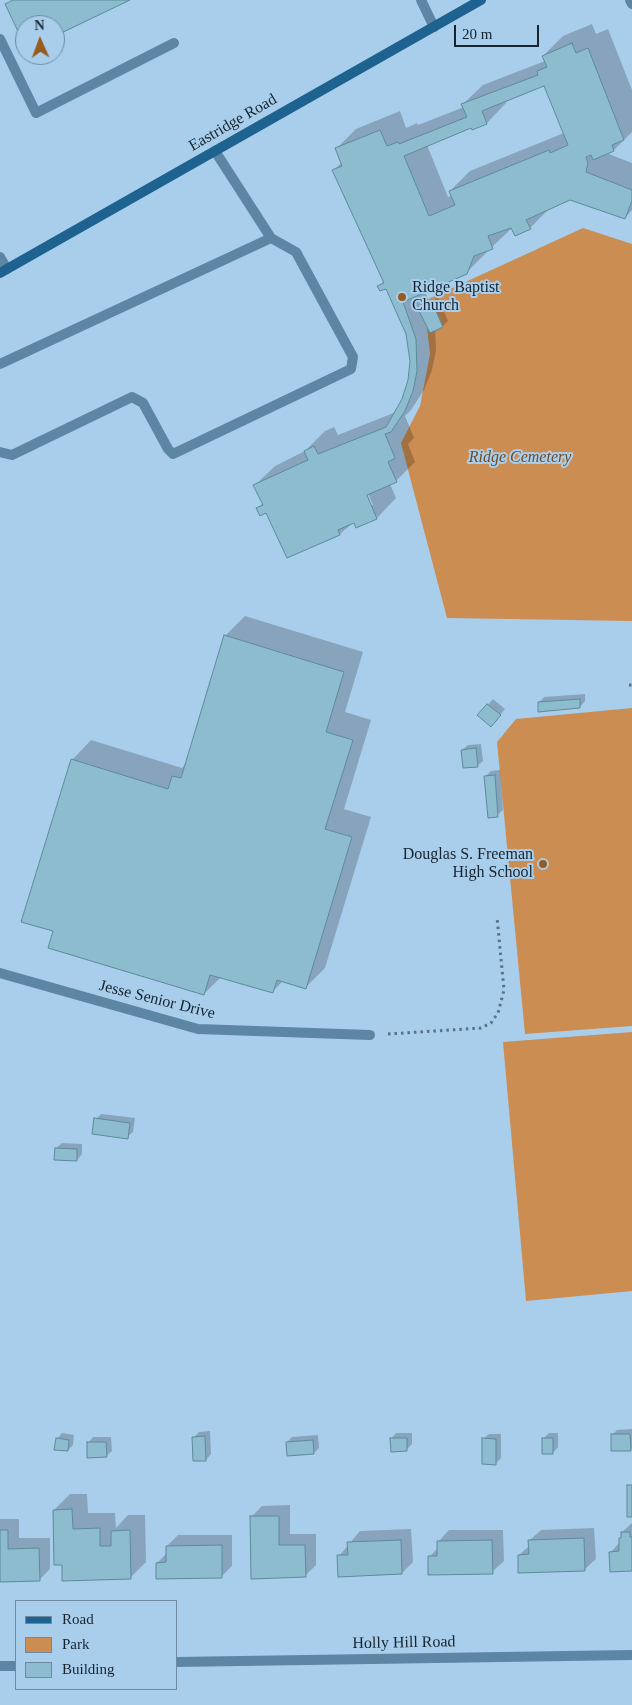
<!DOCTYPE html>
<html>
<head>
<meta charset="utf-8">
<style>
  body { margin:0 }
  #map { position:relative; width:632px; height:1705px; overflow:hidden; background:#a9ceeb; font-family:"Times New Roman",serif }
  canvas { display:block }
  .legend { position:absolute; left:15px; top:1600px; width:162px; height:90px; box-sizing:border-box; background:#a9ceeb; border:1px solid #6e8aa0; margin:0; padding:6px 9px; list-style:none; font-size:15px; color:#16242f }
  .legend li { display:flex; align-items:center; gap:10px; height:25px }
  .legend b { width:25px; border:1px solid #6e8aa0 }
  .north { position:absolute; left:15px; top:15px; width:50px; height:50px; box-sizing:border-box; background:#a9ceeb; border:1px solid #6e8aa0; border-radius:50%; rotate:358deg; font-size:14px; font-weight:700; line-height:20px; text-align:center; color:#16242f }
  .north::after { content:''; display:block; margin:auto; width:18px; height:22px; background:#975c1d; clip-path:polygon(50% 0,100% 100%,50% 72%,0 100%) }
  .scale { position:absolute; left:454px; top:25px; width:85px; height:22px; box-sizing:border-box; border:2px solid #16242f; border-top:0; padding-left:6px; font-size:15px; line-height:18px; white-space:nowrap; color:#16242f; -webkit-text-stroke:4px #a9ceeb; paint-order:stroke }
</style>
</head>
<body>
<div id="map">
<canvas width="632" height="1705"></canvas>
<ul class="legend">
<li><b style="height:6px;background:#1e6290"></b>Road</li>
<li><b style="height:14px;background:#cb8d52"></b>Park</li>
<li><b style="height:14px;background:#8cbcce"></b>Building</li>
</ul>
<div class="north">N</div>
<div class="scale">20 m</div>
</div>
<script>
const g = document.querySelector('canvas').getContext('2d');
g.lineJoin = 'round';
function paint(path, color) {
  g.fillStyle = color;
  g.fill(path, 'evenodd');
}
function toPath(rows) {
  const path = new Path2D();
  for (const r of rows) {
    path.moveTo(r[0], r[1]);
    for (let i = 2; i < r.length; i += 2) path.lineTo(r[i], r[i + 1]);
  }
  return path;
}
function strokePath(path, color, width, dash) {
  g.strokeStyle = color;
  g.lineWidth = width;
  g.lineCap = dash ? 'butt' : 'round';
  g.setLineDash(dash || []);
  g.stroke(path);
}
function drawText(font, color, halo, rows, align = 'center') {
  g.font = font + ' "Times New Roman",serif';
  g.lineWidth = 4;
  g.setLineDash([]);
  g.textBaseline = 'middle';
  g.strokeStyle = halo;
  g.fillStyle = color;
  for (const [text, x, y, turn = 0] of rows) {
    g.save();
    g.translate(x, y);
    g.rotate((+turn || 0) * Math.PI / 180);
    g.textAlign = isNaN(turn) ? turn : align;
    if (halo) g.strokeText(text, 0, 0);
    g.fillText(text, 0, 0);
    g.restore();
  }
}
paint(toPath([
  [583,228,632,244,632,621,447,618,401,443,420,406,430,354,424,301],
  [632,708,632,1026,525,1034,497,742,516,719],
  [632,1032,632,1291,526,1301,503,1042]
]), '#cb8d52');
paint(toPath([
  [592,24,596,34,608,29,632,90,632,132,614,150,606,153,632,163,632,210,625,218,570,199,550,208,530,228,512,228,492,247,488,249,486,253,466,273,425,291,429,302,438,298,448,321,443,326,435,329,436,350,432,370,424,390,411,410,405,416,414,438,408,444,415,462,396,481,390,484,396,498,377,518,356,526,354,522,340,534,287,556,267,511,258,508,263,503,255,485,275,466,305,451,325,431,334,427,338,435,396,412,403,400,409,381,411,361,408,333,387,287,379,286,384,281,334,170,342,162,336,149,356,129,400,111,406,128,417,123,418,125,464,107,463,104,483,85,545,61,543,56,563,36],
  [545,85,564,133,470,171,450,191,452,195,448,197,427,145,472,127,473,129,487,123,506,103,505,101],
  [366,489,373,505,370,505,364,490],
  [245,616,363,652,345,712,371,720,344,809,371,817,325,968,306,987,283,981,272,992,221,977,204,994,54,931,72,760,91,740,182,768,186,763,225,636],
  [585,694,585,701,580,707,539,703,544,697],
  [493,699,505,709,496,720,479,715],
  [481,744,483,761,477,766,462,750,468,745],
  [500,770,503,810,497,815,485,777,491,771],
  [101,1114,135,1118,133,1132,127,1137,96,1119],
  [62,1143,82,1144,82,1154,77,1160,56,1148],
  [632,1429,632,1448,631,1449,612,1435,617,1430],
  [210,1431,211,1454,206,1460,194,1437,199,1432],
  [62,1433,74,1435,73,1445,68,1450,57,1439],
  [396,1433,412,1433,412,1444,407,1449,391,1439],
  [549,1433,558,1433,558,1447,553,1453,543,1439],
  [489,1434,501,1434,501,1458,495,1464,483,1439],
  [318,1435,319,1448,314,1453,287,1442,292,1437],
  [93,1437,111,1437,112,1451,106,1456,88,1443],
  [70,1494,87,1494,88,1513,115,1513,116,1528,128,1515,145,1515,146,1562,130,1578,63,1564,54,1510],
  [290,1505,290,1534,316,1534,316,1565,305,1576,251,1517,262,1506],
  [0,1519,19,1519,19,1538,50,1538,50,1569,39,1580,0,1581],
  [632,1523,632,1570,611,1552,620,1542,622,1532],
  [594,1528,596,1559,584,1570,519,1555,530,1545,529,1541,541,1530],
  [411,1529,413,1562,402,1573,339,1556,360,1531],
  [449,1530,503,1530,504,1561,492,1572,429,1557,438,1548,438,1542],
  [178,1535,232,1535,232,1566,221,1577,157,1563,167,1553,167,1546]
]), '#0003');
const building = toPath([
  [13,0,130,0,55,36,55,25,25,25,25,46,5,4,13,0],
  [572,43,576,53,588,48,624,140,612,145,614,151,593,160,591,155,586,157,588,163,586,172,632,190,632,201,625,219,570,200,526,220,531,229,515,236,511,228,488,236,493,249,474,256,467,274,403,302,416,339,417,371,413,391,405,411,391,432,385,434,395,458,388,462,397,482,367,495,377,519,356,528,354,523,338,530,340,535,287,558,266,513,260,516,256,508,263,505,253,485,308,460,304,451,314,446,318,454,386,427,402,399,408,380,410,361,406,334,386,289,380,291,377,286,384,283,332,170,342,166,335,148,380,130,387,146,398,142,399,144,467,117,461,104,538,75,537,71,547,67,542,56,572,43],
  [544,86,568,145,550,153,549,150,449,191,455,205,429,216,404,156,471,128,472,130,487,124,482,111,544,86],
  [432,302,443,327,430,333,418,309,432,302],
  [224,635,344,672,326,732,353,740,325,829,352,837,306,989,277,980,273,993,210,975,204,995,48,948,53,931,21,922,71,759,168,789,172,776,181,778,224,635],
  [580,699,580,708,538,712,538,702,580,699],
  [487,704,501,715,491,727,477,715,487,704],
  [476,748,478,767,463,768,461,750,476,748],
  [495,775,498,817,488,818,484,776,495,775],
  [94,1118,130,1123,128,1139,92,1134,94,1118],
  [55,1148,77,1149,77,1161,54,1160,55,1148],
  [611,1434,630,1434,631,1451,611,1451,611,1434],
  [205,1436,206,1461,193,1461,192,1437,205,1436],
  [56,1438,69,1440,68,1451,54,1450,56,1438],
  [390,1438,407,1438,407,1451,391,1452,390,1438],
  [482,1438,496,1439,496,1465,482,1464,482,1438],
  [542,1438,553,1438,553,1454,542,1454,542,1438],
  [313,1440,314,1454,287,1456,286,1442,313,1440],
  [87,1442,106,1442,107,1457,87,1458,87,1442],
  [627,1485,632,1485,632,1517,627,1517,627,1485],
  [72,1509,73,1529,100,1528,100,1546,111,1546,111,1531,130,1530,131,1579,62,1581,62,1565,54,1565,53,1510,72,1509],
  [250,1516,279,1516,279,1545,305,1545,306,1577,251,1579,250,1516],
  [0,1530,8,1530,8,1549,39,1548,40,1581,0,1582,0,1530],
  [621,1532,630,1532,630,1537,632,1537,632,1571,610,1572,609,1552,619,1551,619,1538,621,1538,621,1532],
  [584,1538,585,1571,518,1573,518,1555,529,1554,528,1540,584,1538],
  [401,1540,402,1574,338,1577,337,1555,348,1555,347,1542,401,1540],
  [492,1540,493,1574,428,1575,428,1556,437,1556,437,1541,492,1540],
  [222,1545,222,1578,156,1579,156,1563,166,1562,166,1546,222,1545]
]);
paint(building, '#8cbcce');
strokePath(building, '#5b8a9b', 1);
strokePath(toPath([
  [629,685,632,685],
  [388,1034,481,1028,491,1023,498,1013,504,990,497,917]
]), '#5a7286', 3, [2.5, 4]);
strokePath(toPath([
  [421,0,434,27],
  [630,0,632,4],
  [0,39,36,113,174,43],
  [0,257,7,269],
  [0,364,271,238],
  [0,452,12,455,132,397,143,403,168,449,173,454,351,369,353,357,296,252,271,238,215,151]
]), '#5d85a4', 10);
strokePath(toPath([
  [0,973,198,1029,370,1035],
  [176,1662,632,1655],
  [0,1666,16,1666]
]), '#5d85a4', 10);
strokePath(toPath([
  [0,273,481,0]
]), '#1e6290', 10);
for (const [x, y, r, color] of [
  [402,297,5,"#975c1d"],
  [543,864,5,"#975c1d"]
]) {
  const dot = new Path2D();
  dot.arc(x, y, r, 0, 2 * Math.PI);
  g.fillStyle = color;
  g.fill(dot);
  strokePath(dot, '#a9ceeb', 2);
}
drawText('16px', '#16242f', '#a9ceeb', [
  ["Eastridge Road",233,123,-30],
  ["Jesse Senior Drive",157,1000,14],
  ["Holly Hill Road",404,1643,-1]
]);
drawText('16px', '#16242f', '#a9ceeb', [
  ["Ridge Baptist",412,288],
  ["Church",412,306],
  ["Douglas S. Freeman",533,855,"right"],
  ["High School",533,873,"right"]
], 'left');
drawText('italic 16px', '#704b28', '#a9ceeb', [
  ["Ridge Cemetery",520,458]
]);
</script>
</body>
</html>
